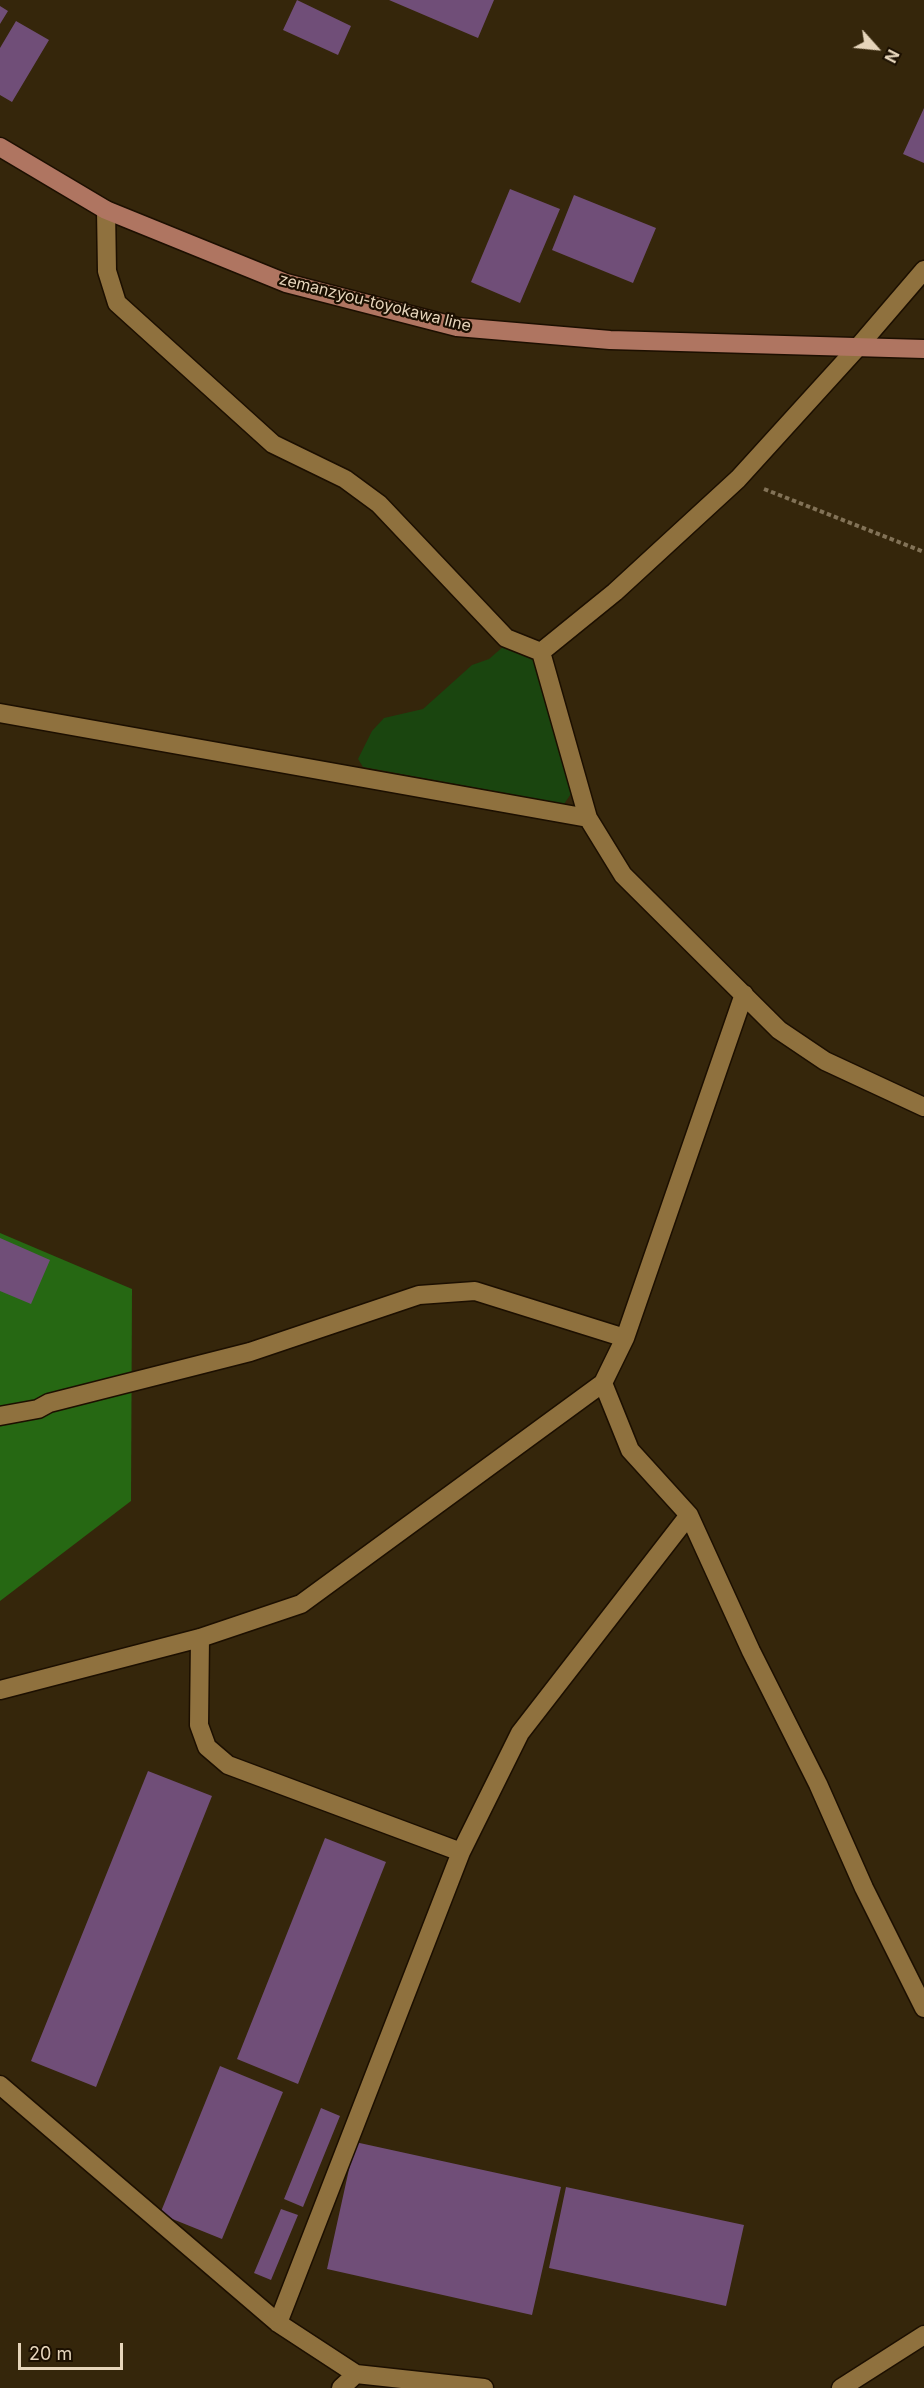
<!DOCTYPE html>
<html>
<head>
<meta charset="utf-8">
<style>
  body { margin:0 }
  #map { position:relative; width:924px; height:2388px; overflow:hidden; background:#35260b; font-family:Inter,sans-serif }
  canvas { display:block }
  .north { position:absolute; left:846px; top:18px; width:60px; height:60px; -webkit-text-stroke:4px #1b0f00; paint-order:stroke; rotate:117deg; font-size:16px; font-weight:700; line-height:24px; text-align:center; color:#e6d5bb }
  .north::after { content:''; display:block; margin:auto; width:21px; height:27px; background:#e6d5bb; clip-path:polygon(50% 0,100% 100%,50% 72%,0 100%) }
  .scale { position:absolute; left:18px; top:2343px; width:105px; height:27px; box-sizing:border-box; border:3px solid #e6d5bb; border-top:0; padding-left:8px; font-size:18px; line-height:21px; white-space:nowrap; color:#e6d5bb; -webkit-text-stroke:4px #1b0f00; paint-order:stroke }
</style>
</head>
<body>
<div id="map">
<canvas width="924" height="2388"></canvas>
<div class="north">N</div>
<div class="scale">20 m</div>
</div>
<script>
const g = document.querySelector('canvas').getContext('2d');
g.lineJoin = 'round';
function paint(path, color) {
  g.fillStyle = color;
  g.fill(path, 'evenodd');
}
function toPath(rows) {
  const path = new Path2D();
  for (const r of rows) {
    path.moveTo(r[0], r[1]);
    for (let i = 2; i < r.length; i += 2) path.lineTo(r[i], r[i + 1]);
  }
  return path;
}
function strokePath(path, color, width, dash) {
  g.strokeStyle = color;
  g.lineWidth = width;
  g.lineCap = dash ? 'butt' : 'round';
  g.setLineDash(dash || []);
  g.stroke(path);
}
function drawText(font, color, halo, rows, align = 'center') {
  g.font = font + ' Inter,sans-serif';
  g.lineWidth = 4.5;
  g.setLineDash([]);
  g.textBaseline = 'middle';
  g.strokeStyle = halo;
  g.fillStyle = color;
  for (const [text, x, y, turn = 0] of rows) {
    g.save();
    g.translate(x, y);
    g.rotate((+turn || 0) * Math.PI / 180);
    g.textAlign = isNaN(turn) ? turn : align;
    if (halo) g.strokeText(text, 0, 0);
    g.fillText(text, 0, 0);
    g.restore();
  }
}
paint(toPath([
  [504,646,535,659,573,791,564,804,363,767,358,759,372,731,384,718,423,709,472,665,489,659]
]), '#1a450f');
paint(toPath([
  [0,1233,132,1289,131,1501,0,1601]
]), '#266813');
paint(toPath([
  [297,0,351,26,338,55,283,30],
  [389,0,494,0,478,38],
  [0,6,8,11,0,24],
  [16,21,49,40,12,102,0,95,0,48],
  [924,108,924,163,903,154],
  [510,189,560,209,520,303,471,282],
  [574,195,656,228,633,283,552,250],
  [0,1238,50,1260,31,1304,0,1291],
  [148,1771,212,1796,96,2087,31,2061],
  [325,1838,386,1862,298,2084,237,2059],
  [220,2066,283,2092,222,2239,160,2214],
  [321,2108,340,2116,303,2207,284,2199],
  [355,2142,561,2187,532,2315,327,2269],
  [566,2187,744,2225,726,2306,549,2268],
  [281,2209,298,2215,271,2280,254,2273]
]), '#704e78');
const minor = toPath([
  [106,210,107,271,117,303,273,444,345,479,379,504,506,638,541,652],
  [541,652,588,818,623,875,779,1030,825,1061,924,1107],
  [541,652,615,592,738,479,858,347,924,270],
  [0,713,588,818],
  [603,1383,630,1450,689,1515,751,1651,818,1784,864,1888,924,2008],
  [0,1416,38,1409,49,1403,250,1352,419,1295,475,1291,625,1338],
  [200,1638,199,1725,207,1747,228,1765,461,1852],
  [0,1690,200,1638,301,1604,603,1383,625,1338,744,994],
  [0,2085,278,2323,356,2374,484,2388],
  [278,2323,461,1852,520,1733,689,1515],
  [341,2388,356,2374],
  [841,2388,924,2335]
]);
const major = toPath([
  [0,147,106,210,286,283,457,327,610,340,924,349]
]);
strokePath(minor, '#1c0f00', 21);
strokePath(major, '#1c0f00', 21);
strokePath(toPath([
  [764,489,924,552]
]), '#827257', 4, [4.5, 3]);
strokePath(minor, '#8f713e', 18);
strokePath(major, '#af7561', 18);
drawText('16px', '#e6d5bb', '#1b0f00', [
  ["zemanzyou-toyokawa line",375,303,14]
]);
</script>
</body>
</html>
